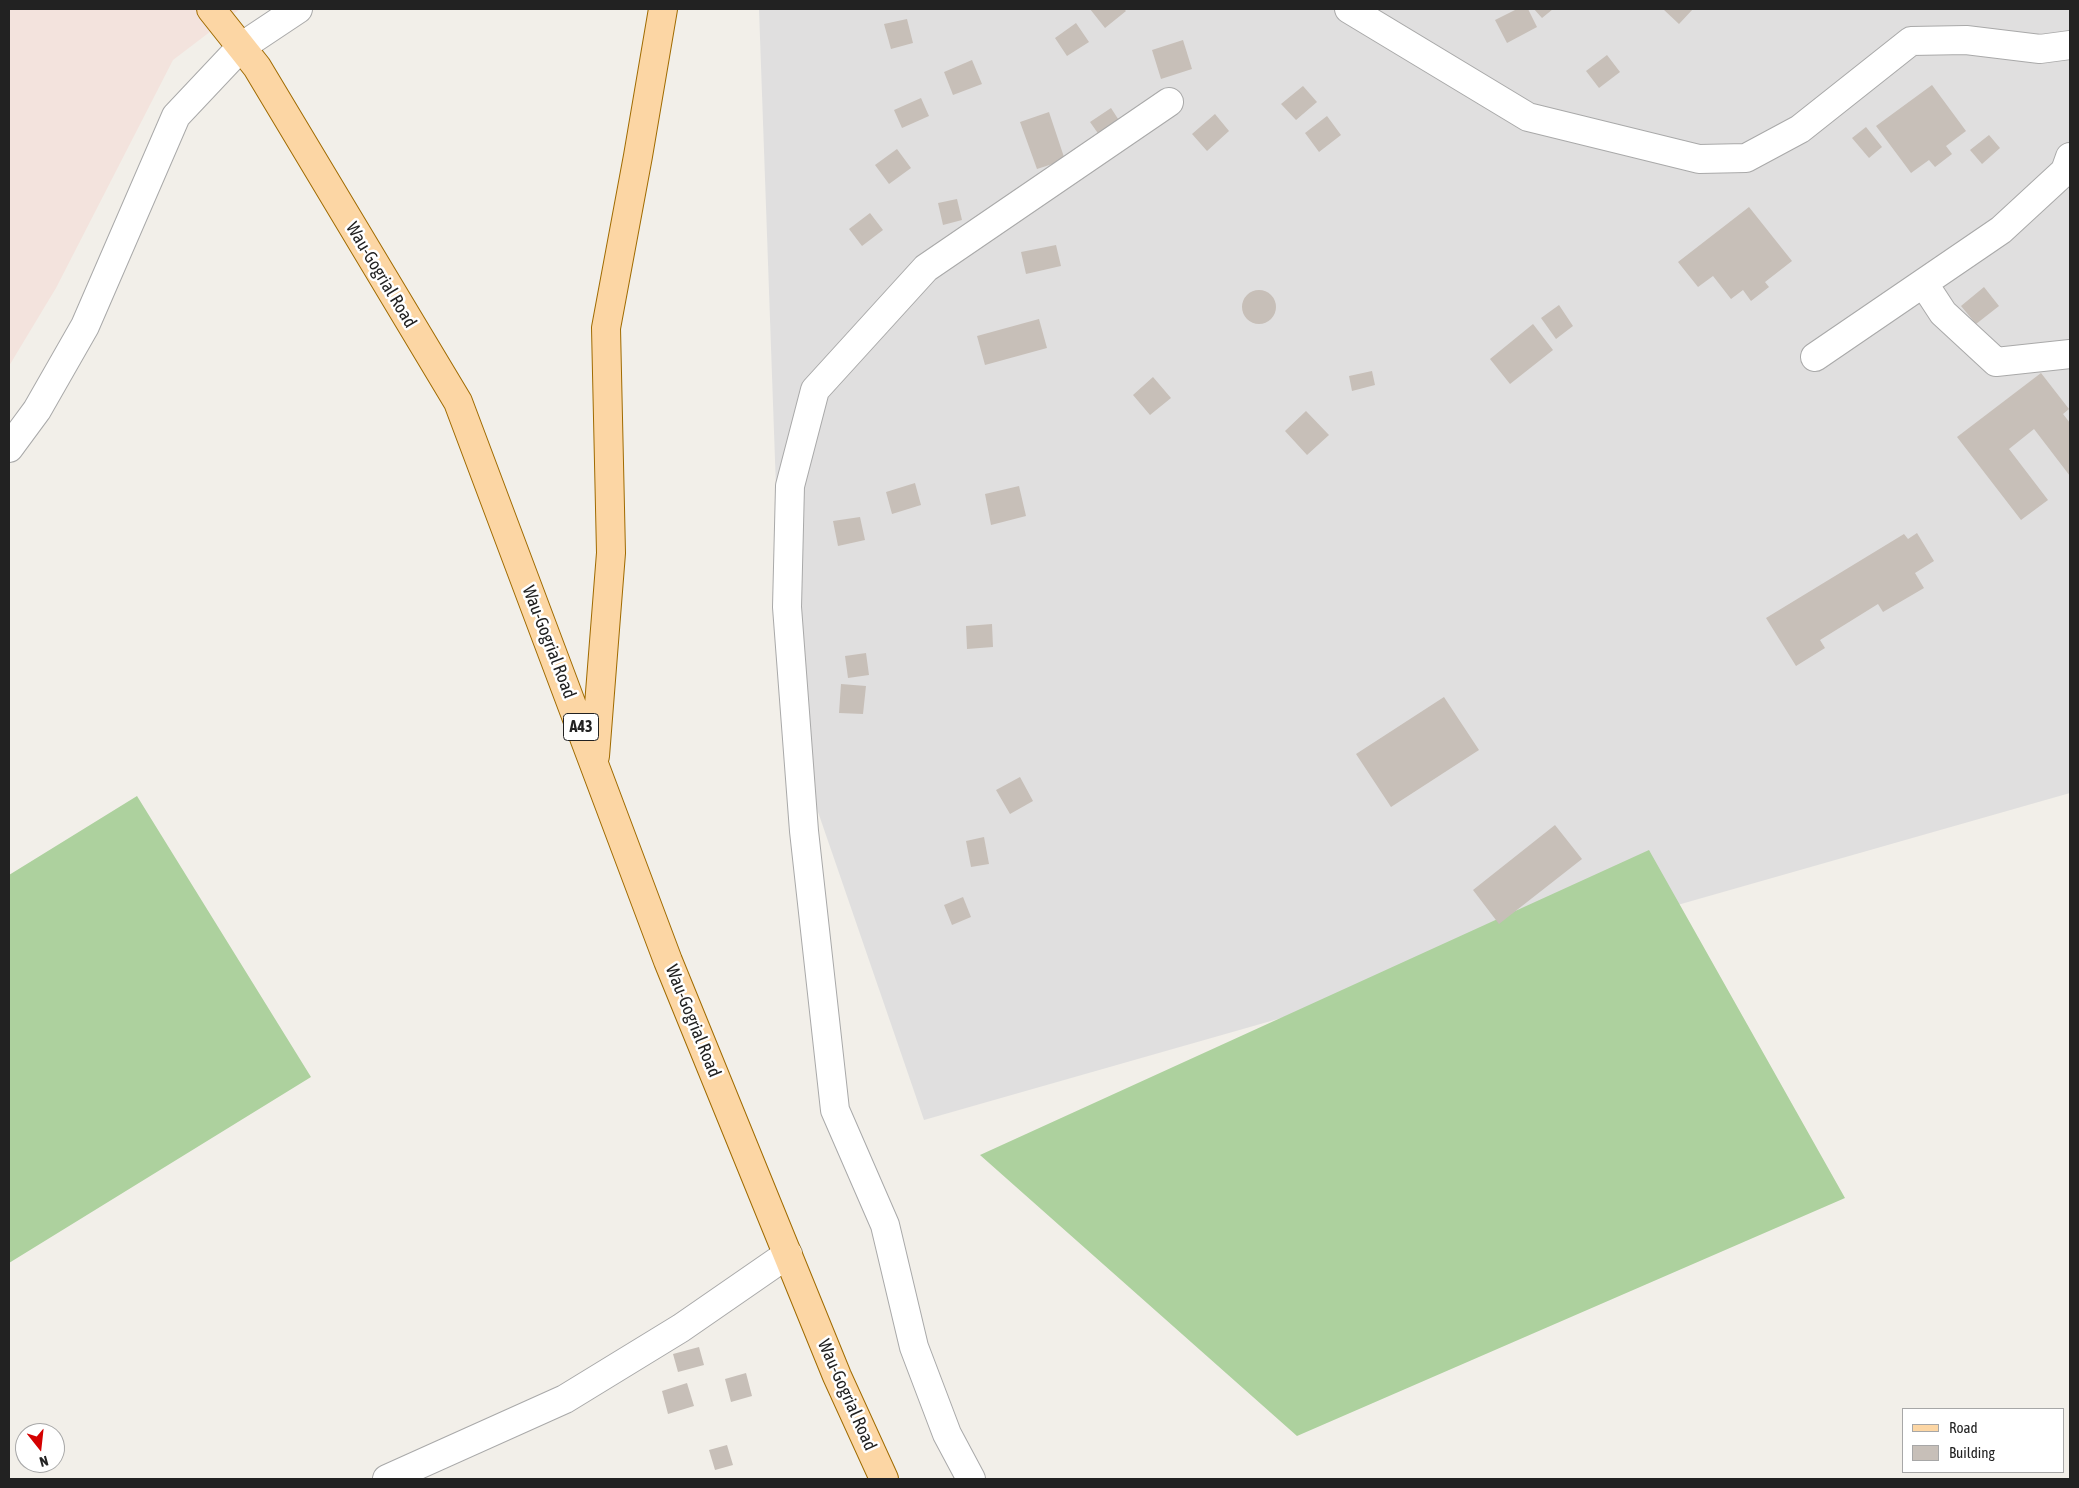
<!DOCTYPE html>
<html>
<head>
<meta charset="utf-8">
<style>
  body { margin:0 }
  #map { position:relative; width:2079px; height:1488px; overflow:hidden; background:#f2efe9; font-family:"Asap Condensed",sans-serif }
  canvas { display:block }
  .frame { position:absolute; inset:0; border:10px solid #222; pointer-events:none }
  .legend { position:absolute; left:1902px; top:1408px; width:162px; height:65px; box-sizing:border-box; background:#fff; border:1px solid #a7a7a7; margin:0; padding:6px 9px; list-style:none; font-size:15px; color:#222 }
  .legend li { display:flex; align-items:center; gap:10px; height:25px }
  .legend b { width:25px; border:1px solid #a7a7a7 }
  .north { position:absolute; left:15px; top:1423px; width:50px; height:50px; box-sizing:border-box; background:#fff; border:1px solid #a7a7a7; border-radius:50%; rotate:164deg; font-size:14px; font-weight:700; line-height:20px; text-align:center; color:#222 }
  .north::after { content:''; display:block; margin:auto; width:18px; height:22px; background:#d40000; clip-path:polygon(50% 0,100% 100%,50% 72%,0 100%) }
</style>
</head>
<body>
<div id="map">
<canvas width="2079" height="1488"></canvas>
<div class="frame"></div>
<ul class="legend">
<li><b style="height:6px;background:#fcd6a4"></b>Road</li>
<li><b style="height:14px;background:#c7bfb8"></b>Building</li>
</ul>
<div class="north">N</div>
</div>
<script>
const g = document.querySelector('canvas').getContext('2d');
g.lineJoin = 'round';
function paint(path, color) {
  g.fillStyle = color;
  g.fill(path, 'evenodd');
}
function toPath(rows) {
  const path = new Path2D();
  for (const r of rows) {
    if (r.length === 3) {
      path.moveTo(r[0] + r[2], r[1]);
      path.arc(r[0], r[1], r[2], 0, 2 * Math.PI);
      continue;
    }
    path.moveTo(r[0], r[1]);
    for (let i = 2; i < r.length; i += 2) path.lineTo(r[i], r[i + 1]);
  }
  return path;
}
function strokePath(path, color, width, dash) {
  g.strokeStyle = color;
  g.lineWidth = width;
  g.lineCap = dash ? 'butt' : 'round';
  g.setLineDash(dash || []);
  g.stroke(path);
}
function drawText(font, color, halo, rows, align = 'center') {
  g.font = font + ' "Asap Condensed",sans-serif';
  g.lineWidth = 5;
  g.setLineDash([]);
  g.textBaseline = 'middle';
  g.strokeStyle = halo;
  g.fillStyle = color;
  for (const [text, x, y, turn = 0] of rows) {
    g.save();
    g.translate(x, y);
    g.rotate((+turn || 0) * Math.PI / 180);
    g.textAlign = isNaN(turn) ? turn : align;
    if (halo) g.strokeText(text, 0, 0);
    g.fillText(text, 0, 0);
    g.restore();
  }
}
paint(toPath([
  [759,9,2070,9,2070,793,924,1120,784,713]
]), '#e0dfdf');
paint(toPath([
  [9,9,240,9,173,60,56,288,9,366]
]), '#f3e3dd');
paint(toPath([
  [137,796,311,1077,9,1263,9,875],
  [1649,850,1845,1198,1297,1436,980,1155]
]), '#add19e');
paint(toPath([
  [1090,9,1124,9,1126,11,1105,28],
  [1517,9,1528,9,1537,27,1507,43,1495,20],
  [1534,9,1553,9,1542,18],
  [1663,9,1693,9,1679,24],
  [907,19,913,43,891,49,884,24],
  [1076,23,1089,42,1067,56,1055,38],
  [1183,40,1192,69,1161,79,1152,50],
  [1607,55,1620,72,1599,88,1586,71],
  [972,60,982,84,953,95,944,72],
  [1932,85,1966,131,1946,146,1952,154,1935,167,1929,160,1911,173,1876,126],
  [1303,86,1317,102,1296,120,1281,104],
  [921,98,929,116,902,128,894,110],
  [1111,108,1122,125,1102,139,1090,122],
  [1049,112,1065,160,1037,169,1020,122],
  [1215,114,1229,131,1207,151,1192,134],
  [1327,116,1341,135,1319,152,1305,133],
  [1866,127,1882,147,1869,158,1852,138],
  [1989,135,2000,148,1982,164,1970,150],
  [897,149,911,168,889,184,875,165],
  [957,199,962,220,943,225,938,203],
  [1749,207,1792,261,1765,282,1769,287,1751,301,1743,290,1731,299,1713,276,1698,287,1678,262],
  [870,213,883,230,862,246,849,229],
  [1056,245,1061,266,1026,274,1021,252],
  [1984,287,1999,306,1976,324,1961,306],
  [1259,307,17],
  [1559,305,1573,326,1556,339,1541,318],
  [1039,319,1047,348,985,365,977,336],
  [1533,324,1553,350,1510,384,1490,359],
  [1372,371,1375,385,1352,391,1349,376],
  [2041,373,2069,409,2063,414,2070,423,2070,476,2034,429,2009,449,2048,500,2021,520,1957,437],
  [1153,377,1171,398,1150,415,1133,395],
  [1306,411,1329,435,1307,455,1285,431],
  [915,483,921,505,892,514,886,492],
  [1019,486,1026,516,991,525,985,494],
  [860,517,865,540,838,546,833,521],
  [1917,533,1934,561,1915,573,1924,588,1883,612,1878,604,1820,640,1825,648,1796,666,1766,618,1904,534,1908,539],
  [992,624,993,647,967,649,966,626],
  [866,653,869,675,848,678,845,656],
  [841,684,866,686,863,714,839,713],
  [1444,697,1479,750,1391,807,1356,754],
  [1020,777,1033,801,1010,814,996,790],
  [1555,825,1582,859,1499,924,1473,890],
  [984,837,989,864,971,867,966,841],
  [963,897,971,917,952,925,944,905],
  [699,1347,704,1365,678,1372,673,1354],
  [746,1373,752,1396,731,1402,725,1379],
  [687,1383,694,1406,668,1414,662,1391],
  [727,1445,733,1465,715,1470,709,1450]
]), '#c7bfb8');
const minor = toPath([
  [1349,9,1528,117,1699,159,1746,158,1800,129,1911,41,1966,40,2040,49,2070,45],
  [1924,284,1943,313,1996,362,2070,354],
  [1815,357,2001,230,2065,171,2070,157],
  [9,448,37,410,85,326,176,116,241,47,298,9],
  [387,1479,565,1399,681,1328,788,1254],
  [971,1479,947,1434,914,1347,885,1225,835,1110,804,831,787,607,790,486,815,390,926,268,1169,102]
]);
const major = toPath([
  [211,9,257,67,458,402,668,961,837,1376,884,1479],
  [595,756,611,553,606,328,638,156,663,9]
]);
strokePath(minor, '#a9a9a9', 30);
strokePath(major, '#a06b00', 30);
strokePath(minor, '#fff', 28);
strokePath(major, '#fcd6a4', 28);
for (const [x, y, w] of [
  [581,727,35]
]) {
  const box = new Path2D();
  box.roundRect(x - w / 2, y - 13.5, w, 27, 4);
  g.fillStyle = '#fff';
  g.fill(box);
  strokePath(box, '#222', 1);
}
drawText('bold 16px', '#222', null, [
  ["A43",581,727]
]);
drawText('18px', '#222', '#fff', [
  ["Wau-Gogrial Road",381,275,59],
  ["Wau-Gogrial Road",549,642,69],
  ["Wau-Gogrial Road",693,1021,68],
  ["Wau-Gogrial Road",847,1395,66]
]);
</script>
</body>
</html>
